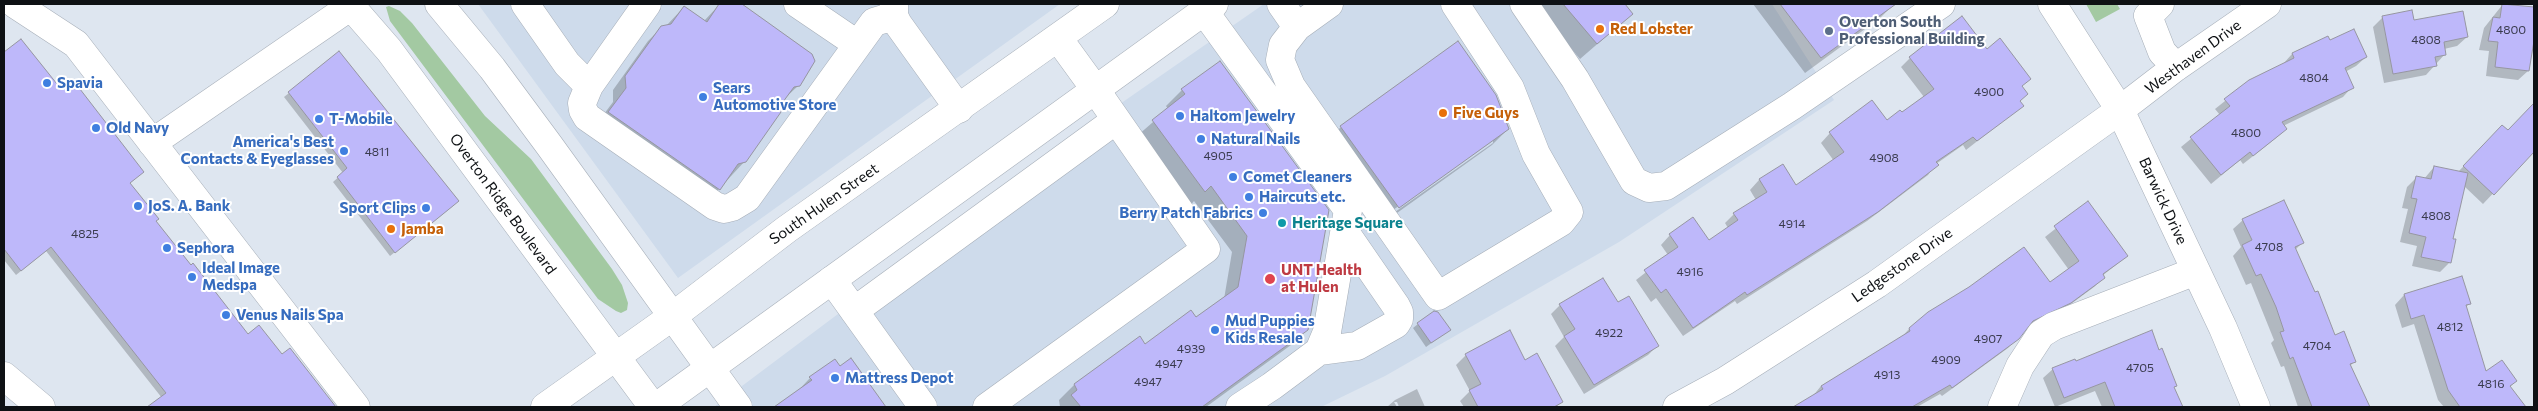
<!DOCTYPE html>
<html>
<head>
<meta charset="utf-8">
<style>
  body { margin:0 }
  #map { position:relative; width:2538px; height:411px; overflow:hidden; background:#dee6f0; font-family:Commissioner,sans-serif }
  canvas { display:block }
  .frame { position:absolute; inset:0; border:5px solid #0e1114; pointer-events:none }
</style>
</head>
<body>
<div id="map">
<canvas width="2538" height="411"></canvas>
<div class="frame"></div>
</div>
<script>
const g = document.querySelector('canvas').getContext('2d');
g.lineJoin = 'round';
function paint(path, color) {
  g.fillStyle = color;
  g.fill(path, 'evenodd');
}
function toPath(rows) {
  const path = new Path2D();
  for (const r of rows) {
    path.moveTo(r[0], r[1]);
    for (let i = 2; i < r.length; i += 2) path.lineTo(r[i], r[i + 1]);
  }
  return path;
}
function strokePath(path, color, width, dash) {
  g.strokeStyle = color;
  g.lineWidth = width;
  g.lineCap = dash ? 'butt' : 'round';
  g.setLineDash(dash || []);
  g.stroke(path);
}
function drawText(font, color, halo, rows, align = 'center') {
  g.font = font + ' Commissioner,sans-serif';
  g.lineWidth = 4;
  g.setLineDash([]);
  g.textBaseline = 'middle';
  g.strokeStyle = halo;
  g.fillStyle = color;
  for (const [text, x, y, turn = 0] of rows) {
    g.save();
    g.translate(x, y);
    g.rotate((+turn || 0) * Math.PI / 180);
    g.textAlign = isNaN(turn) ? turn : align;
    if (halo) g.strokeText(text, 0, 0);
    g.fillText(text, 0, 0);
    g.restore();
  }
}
paint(toPath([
  [478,4,1060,4,678,278],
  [1264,4,1772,4,1834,100,1619,242,1385,376,1321,407,714,407,1094,122]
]), '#cedbeb');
paint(toPath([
  [2086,4,2117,4,2120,9,2096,22],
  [389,6,400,11,412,23,485,116,531,159,612,269,622,285,628,303,627,310,621,313,616,311,598,299,390,21,386,7]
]), '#a3c9a2');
paint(toPath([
  [720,4,738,4,813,56,812,66,799,85,784,99,745,161,706,203,595,126,613,102,613,90,648,41,662,27,666,26,684,7,704,21],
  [1534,4,1623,4,1632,14,1580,59],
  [1753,4,1894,4,1880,18,1805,73],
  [2503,4,2534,8,2534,48,2531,48,2528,71,2518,80,2486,76,2489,51,2479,50,2484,28],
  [2383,17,2413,22,2467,37,2457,46,2444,49,2445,54,2426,75,2384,83,2373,27],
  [2327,38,2329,42,2366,57,2356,66,2345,72,2352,87,2343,97,2283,126,2286,129,2276,138,2243,164,2240,160,2211,184,2181,147,2220,115,2215,109,2250,81,2283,64,2292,54],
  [21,40,61,91,143,172,129,184,155,221,248,335,282,356,290,349,335,407,149,407,162,398,46,251,16,275,4,260,4,54],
  [1986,50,2021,87,2019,102,2022,106,1966,150,1963,145,1936,164,1928,175,1867,221,1737,304,1735,301,1683,336,1656,298,1651,302,1636,280,1668,255,1661,245,1670,235,1708,242,1728,228,1725,223,1734,214,1756,200,1750,190,1759,180,1783,166,1796,187,1834,161,1821,143,1830,133,1887,122,1924,97,1901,67,1910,58],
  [1219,63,1307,329,1291,345,1206,407,1060,407,1059,400,1074,385,1196,319,1224,299,1232,252,1194,201,1189,207,1137,136,1168,109,1166,106,1182,90],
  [289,93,453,206,390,256,333,182,343,173,284,97],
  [2532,107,2534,109,2534,150,2483,204,2464,186,2452,240,2455,240,2449,263,2440,272,2412,266,2417,246,2400,242,2408,209,2402,208,2407,187,2417,177,2424,179,2434,167,2458,172,2493,136,2508,132],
  [1341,127,1508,129,1492,145,1383,223,1325,142],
  [1493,140,1493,143,1395,212,1393,210],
  [2088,203,2127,256,2102,276,2103,278,2094,287,2060,312,2026,328,2008,348,1942,396,1940,394,1917,407,1794,407,1812,397,1821,386,1900,339,1909,329,2049,284,2069,270,2045,237],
  [2243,220,2302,243,2295,250,2334,336,2354,362,2350,366,2367,405,2365,407,2298,407,2284,366,2281,367,2271,343,2274,340,2251,283,2246,285,2233,256,2241,247,2233,229],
  [2461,278,2469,304,2465,308,2486,373,2516,381,2510,387,2522,407,2444,407,2438,400,2414,324,2402,328,2395,305,2404,295],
  [1617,304,1657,346,1648,355,1584,394,1555,346,1564,337,1551,314,1560,305],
  [1418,324,1444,334,1426,347,1413,328],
  [2159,351,2176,385,2173,388,2180,404,2177,407,2102,407,2095,391,2055,407,2043,378,2053,369,2075,363],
  [1466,355,1525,362,1562,402,1556,407,1464,407,1460,401,1470,391,1456,365],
  [851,360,885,407,776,407,795,394,810,378,840,368],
  [1417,389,1425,407,1399,407,1397,402,1394,402,1397,407,1387,407,1395,400]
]), '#0003');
const building = toPath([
  [719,4,742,4,812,54,815,61,800,86,794,87,780,106,781,112,746,162,738,164,720,190,608,112,626,88,625,76,661,26,671,24,684,6,707,22,719,4],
  [1563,4,1625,4,1633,14,1597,44,1563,4],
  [1780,4,1896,4,1821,58,1780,4],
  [2502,4,2534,7,2534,41,2529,71,2495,67,2498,42,2488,41,2493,17,2500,18,2502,4],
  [2412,10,2414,20,2463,11,2468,37,2444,42,2446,55,2435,57,2437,66,2393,74,2382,16,2412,10],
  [1962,16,1987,49,2000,38,2031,79,2022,86,2028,94,2020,101,2024,106,1977,141,1973,137,1936,162,1939,165,1878,212,1747,295,1745,292,1693,328,1666,289,1661,293,1644,270,1678,247,1669,234,1693,217,1709,240,1738,220,1733,213,1767,192,1759,179,1783,164,1796,185,1844,152,1829,132,1872,100,1887,120,1900,110,1902,112,1934,89,1909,57,1962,16],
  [2354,29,2367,57,2345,68,2354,88,2282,122,2287,129,2253,156,2250,152,2221,175,2190,137,2230,106,2224,99,2249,80,2294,58,2292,53,2328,36,2330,40,2354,29],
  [21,39,61,89,73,80,144,172,130,183,159,219,156,221,191,265,193,263,248,334,259,325,282,354,290,348,336,407,147,407,166,393,51,247,21,271,4,249,4,52,21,39],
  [1458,41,1496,95,1509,129,1399,208,1340,126,1458,41],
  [339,51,459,201,395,253,337,177,347,168,288,92,339,51],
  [1220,61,1329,210,1308,330,1202,407,1081,407,1071,395,1077,390,1074,384,1140,336,1145,344,1191,310,1196,317,1238,287,1247,236,1211,186,1205,192,1152,120,1185,94,1181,89,1220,61],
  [2534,103,2534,152,2494,195,2463,166,2502,125,2508,130,2534,103],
  [2434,166,2468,173,2453,239,2456,239,2451,263,2421,257,2426,237,2409,233,2417,199,2411,198,2416,176,2431,179,2434,166],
  [2284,200,2304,243,2295,247,2315,292,2318,291,2335,335,2344,331,2356,362,2350,364,2370,407,2312,407,2293,357,2290,359,2280,332,2284,331,2276,307,2261,274,2256,276,2242,245,2252,240,2242,219,2284,200],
  [2088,201,2128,256,2103,274,2105,278,2071,303,2033,321,2019,339,1952,388,1950,385,1912,407,1793,407,1823,389,1821,386,1910,331,1909,328,1928,312,1969,287,2024,247,2050,282,2079,261,2054,226,2088,201],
  [2462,276,2471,304,2466,305,2486,371,2502,360,2517,381,2510,386,2526,407,2460,407,2448,390,2424,315,2411,319,2404,294,2462,276],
  [1603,278,1618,302,1629,296,1659,346,1594,385,1564,336,1575,329,1559,304,1603,278],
  [1434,311,1438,312,1451,330,1431,343,1417,323,1434,311],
  [1510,330,1525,360,1537,353,1563,402,1554,407,1478,407,1469,390,1481,384,1465,354,1510,330],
  [2152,330,2159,350,2162,348,2177,386,2174,387,2183,407,2115,407,2105,382,2064,398,2052,368,2075,359,2076,361,2152,330],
  [851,358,886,407,774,407,812,380,809,377,835,359,840,366,851,358]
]);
paint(building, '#beb8fa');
strokePath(building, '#9696a1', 1);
const minor = toPath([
  [15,4,76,44,356,407],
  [349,4,389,50,653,407],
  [439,4,492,68,549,145,738,407],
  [525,4,567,64,589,86,582,103,583,110,587,117,715,206,724,209,732,207,747,198,874,22,894,16],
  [798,4,857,44],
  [894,4,894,16,898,24,959,109],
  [1281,4,1297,27,1283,45,1280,60,1291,86,1438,296,1561,222,1569,212,1536,154,1510,88,1455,4],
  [1524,4,1575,79,1634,181,1649,188,1666,186,1792,106,1941,4],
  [2052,4,2120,110,2223,328,2256,407],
  [2160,4,2148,16,2162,52,2176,67],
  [1204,11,1348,210,1327,332,1319,351,1272,386,1240,407],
  [1297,27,1329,4],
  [589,86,647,4],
  [152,143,354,4],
  [832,280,923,407],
  [854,311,1116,120],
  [1319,351,1357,346,1396,324,1399,319,1399,312,1396,306,1345,232],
  [4,376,41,407],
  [987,407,1206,249,1095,89],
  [1677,407,1725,381,1877,284,2120,110,2176,67,2267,4],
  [2002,407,2020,366,2041,334,2054,326,2196,271]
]);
const major = toPath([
  [1058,38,1095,89],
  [545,407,673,316,787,229,1105,4],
  [656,407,1214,4]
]);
strokePath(minor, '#a6aeb8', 29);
strokePath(major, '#a6aeb8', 29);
strokePath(minor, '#fff', 28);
strokePath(major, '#fff', 28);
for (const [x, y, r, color] of [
  [1600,29,5,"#e8710a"],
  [1829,31,5,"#5c6f8a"],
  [47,83,5,"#3f7fe0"],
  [703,97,5,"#3f7fe0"],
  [1443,113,5,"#e8710a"],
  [1180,116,5,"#3f7fe0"],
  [319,119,5,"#3f7fe0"],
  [96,128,5,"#3f7fe0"],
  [1201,139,5,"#3f7fe0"],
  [344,151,5,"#3f7fe0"],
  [1233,177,5,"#3f7fe0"],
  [1249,197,5,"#3f7fe0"],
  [138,206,5,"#3f7fe0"],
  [426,208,5,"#3f7fe0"],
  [1263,213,5,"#3f7fe0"],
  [1282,223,5,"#0f9aa8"],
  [391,229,5,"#e8710a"],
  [167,248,5,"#3f7fe0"],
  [192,277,5,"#3f7fe0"],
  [1270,279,6,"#e0444e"],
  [226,315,5,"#3f7fe0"],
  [1215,330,5,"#3f7fe0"],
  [835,378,5,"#3f7fe0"]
]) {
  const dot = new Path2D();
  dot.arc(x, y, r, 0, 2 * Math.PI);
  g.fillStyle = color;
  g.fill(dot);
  strokePath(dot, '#fff', 2);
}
drawText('12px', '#3a3b4e', null, [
  ["4800",2511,30],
  ["4808",2426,40],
  ["4804",2314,78],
  ["4900",1989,92],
  ["4800",2246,133],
  ["4811",377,152],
  ["4905",1218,156],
  ["4908",1884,158],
  ["4808",2436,216],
  ["4914",1792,224],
  ["4825",85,234],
  ["4708",2269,247],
  ["4916",1690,272],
  ["4812",2450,327],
  ["4922",1609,333],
  ["4907",1988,339],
  ["4704",2317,346],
  ["4939",1191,349],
  ["4909",1946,360],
  ["4947",1169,364],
  ["4705",2140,368],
  ["4913",1887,375],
  ["4947",1148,382],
  ["4816",2491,384]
]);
drawText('bold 15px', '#4e5e75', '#fff', [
  ["Overton South",1839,22],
  ["Professional Building",1839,39]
], 'left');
drawText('bold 15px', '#c56008', '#fff', [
  ["Red Lobster",1610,29],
  ["Five Guys",1453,113],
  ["Jamba",401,229]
], 'left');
drawText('15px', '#0e1114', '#fff', [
  ["Westhaven Drive",2193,57,-36],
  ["Barwick Drive",2163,201,65],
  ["Overton Ridge Boulevard",503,204,54],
  ["South Hulen Street",824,204,-35],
  ["Ledgestone Drive",1902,265,-35]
]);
drawText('bold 15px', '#366cbe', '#fff', [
  ["Spavia",57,83],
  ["Sears",713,88],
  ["Automotive Store",713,105],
  ["Haltom Jewelry",1190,116],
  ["T-Mobile",329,119],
  ["Old Navy",106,128],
  ["Natural Nails",1211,139],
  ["America's Best",334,142,"right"],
  ["Contacts & Eyeglasses",334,159,"right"],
  ["Comet Cleaners",1243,177],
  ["Haircuts etc.",1259,197],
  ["JoS. A. Bank",148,206],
  ["Sport Clips",416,208,"right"],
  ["Berry Patch Fabrics",1253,213,"right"],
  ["Sephora",177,248],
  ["Ideal Image",202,268],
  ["Medspa",202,285],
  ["Venus Nails Spa",236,315],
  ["Mud Puppies",1225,321],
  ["Kids Resale",1225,338],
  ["Mattress Depot",845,378]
], 'left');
drawText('bold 15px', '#0d838f', '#fff', [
  ["Heritage Square",1292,223]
], 'left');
drawText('bold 15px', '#be3a42', '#fff', [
  ["UNT Health",1281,270],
  ["at Hulen",1281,287]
], 'left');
</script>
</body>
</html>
